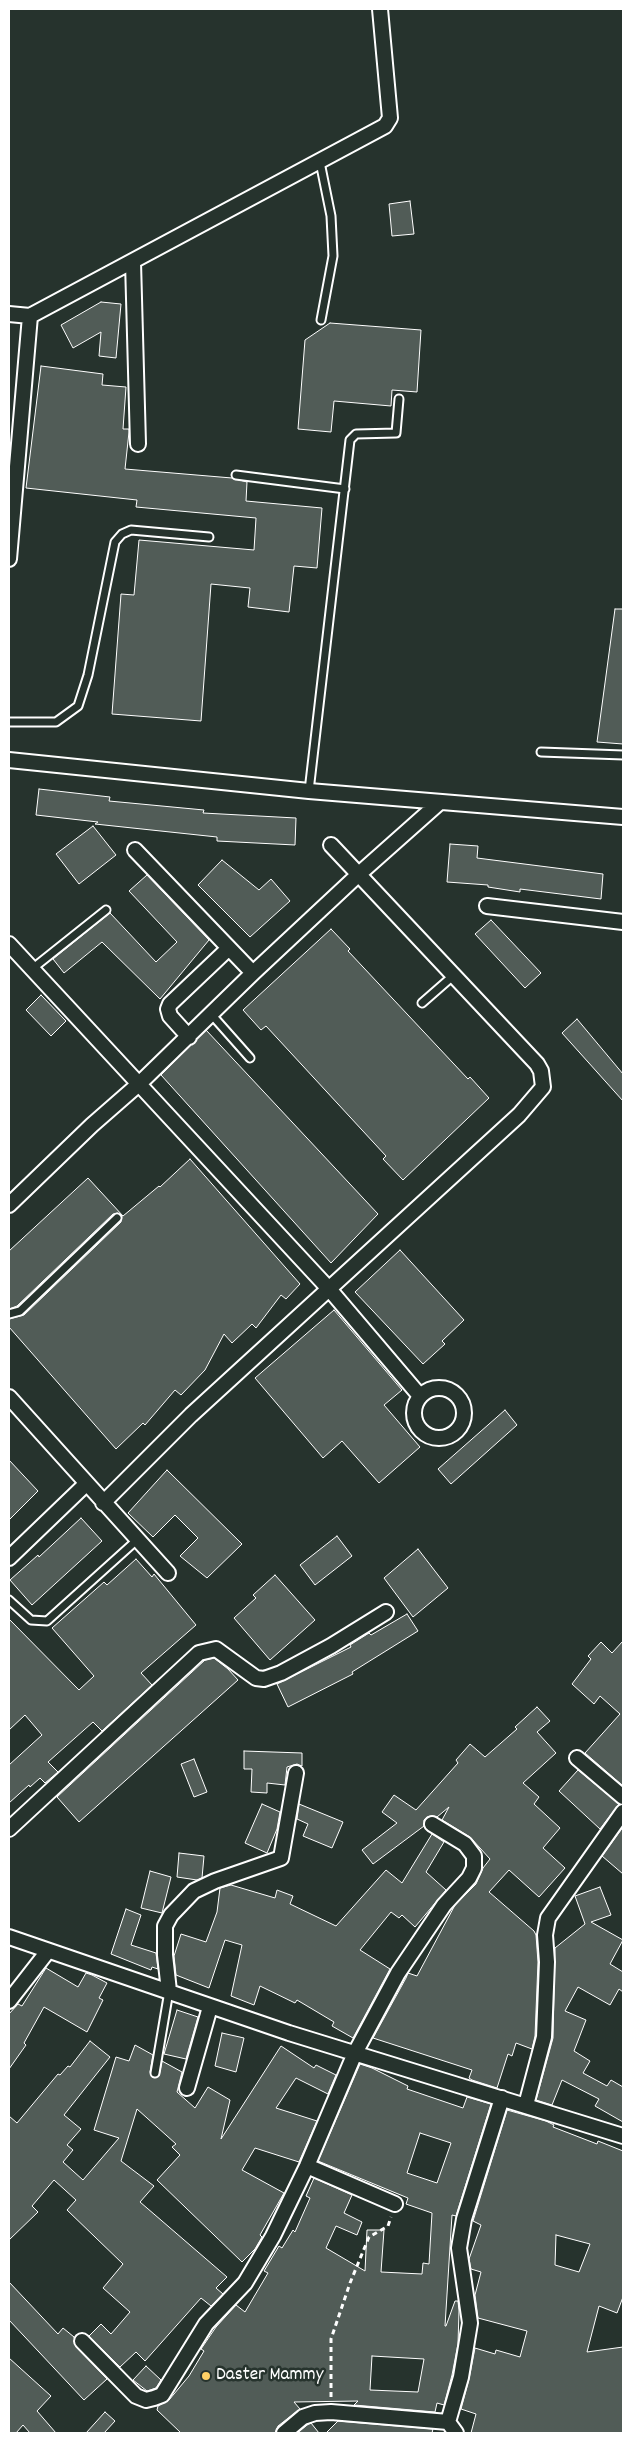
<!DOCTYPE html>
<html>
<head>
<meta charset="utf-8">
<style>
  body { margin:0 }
  #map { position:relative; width:632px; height:2442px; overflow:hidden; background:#26332d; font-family:Dekko,sans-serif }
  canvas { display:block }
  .frame { position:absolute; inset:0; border:10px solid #fff; pointer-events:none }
</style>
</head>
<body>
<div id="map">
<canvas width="632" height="2442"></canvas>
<div class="frame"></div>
</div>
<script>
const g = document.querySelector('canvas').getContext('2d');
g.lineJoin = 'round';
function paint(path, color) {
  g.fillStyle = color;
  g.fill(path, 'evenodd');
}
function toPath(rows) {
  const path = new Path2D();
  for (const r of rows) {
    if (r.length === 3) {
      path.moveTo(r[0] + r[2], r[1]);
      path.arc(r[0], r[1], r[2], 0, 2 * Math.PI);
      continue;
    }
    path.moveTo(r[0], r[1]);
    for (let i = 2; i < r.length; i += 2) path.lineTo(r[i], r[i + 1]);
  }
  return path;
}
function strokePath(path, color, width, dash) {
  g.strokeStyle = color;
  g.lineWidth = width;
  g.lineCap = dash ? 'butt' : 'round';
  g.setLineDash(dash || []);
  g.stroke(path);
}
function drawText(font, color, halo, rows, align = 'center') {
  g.font = font + ' Dekko,sans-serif';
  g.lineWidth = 5;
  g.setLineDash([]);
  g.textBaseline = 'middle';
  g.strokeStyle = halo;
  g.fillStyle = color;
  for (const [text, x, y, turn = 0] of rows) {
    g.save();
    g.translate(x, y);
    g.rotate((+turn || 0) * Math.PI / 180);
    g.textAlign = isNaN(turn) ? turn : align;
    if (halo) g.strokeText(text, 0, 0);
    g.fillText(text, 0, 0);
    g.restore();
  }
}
const building = toPath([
  [410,201,414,234,392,236,389,204,410,201],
  [101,302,121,304,116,358,99,356,101,332,73,348,61,325,101,302],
  [330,323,421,330,417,392,392,390,391,406,334,401,331,432,298,429,305,340,330,323],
  [41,366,103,374,102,385,126,387,123,429,129,429,129,432,125,469,232,478,247,482,246,501,322,508,317,568,294,566,289,612,248,607,250,588,211,584,201,721,112,714,121,594,134,595,139,540,254,550,256,518,136,507,137,500,26,488,41,366],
  [615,609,623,609,623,744,597,742,615,609],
  [39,789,110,797,109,801,204,810,203,813,296,818,295,845,217,841,217,837,95,824,98,822,36,815,39,789],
  [93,826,116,855,79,884,56,854,93,826],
  [450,844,478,846,477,858,603,874,601,899,520,889,520,892,488,887,488,885,447,882,450,844],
  [222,860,259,890,271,879,290,901,250,937,198,885,222,860],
  [147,875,209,940,160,999,102,942,64,973,53,959,110,913,156,962,177,942,129,891,147,875],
  [491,920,541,973,525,988,475,934,491,920],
  [331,929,350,949,348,951,468,1079,470,1077,489,1098,403,1180,383,1159,386,1156,266,1026,261,1030,243,1010,331,929],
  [41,995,66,1021,51,1036,26,1010,41,995],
  [577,1019,623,1074,623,1101,562,1033,577,1019],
  [206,1030,378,1214,331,1263,161,1075,206,1030],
  [190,1159,300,1284,286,1299,281,1295,256,1328,252,1324,232,1343,224,1334,205,1370,181,1395,175,1390,145,1425,143,1423,116,1449,9,1327,9,1319,24,1315,121,1222,122,1216,118,1213,113,1214,17,1306,9,1309,9,1251,88,1178,123,1216,159,1186,160,1187,190,1159],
  [400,1250,464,1320,442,1341,445,1344,423,1364,355,1292,400,1250],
  [334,1310,402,1390,384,1405,420,1447,379,1483,342,1441,323,1458,255,1378,334,1310],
  [505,1410,517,1425,451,1484,438,1469,505,1410],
  [9,1460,38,1491,9,1520,9,1460],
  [167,1470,242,1544,207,1578,180,1556,198,1538,175,1515,153,1537,128,1513,167,1470],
  [81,1518,102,1541,32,1605,10,1580,38,1555,39,1557,81,1518],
  [337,1536,352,1556,315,1585,300,1565,337,1536],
  [418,1549,448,1588,413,1617,384,1578,418,1549],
  [136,1559,152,1577,154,1574,196,1625,141,1673,152,1685,102,1731,93,1722,48,1762,58,1772,45,1783,40,1778,30,1787,29,1785,9,1803,9,1765,42,1735,25,1715,9,1730,9,1619,79,1690,94,1676,52,1628,104,1582,107,1585,136,1559],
  [275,1575,315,1620,270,1660,234,1618,256,1598,253,1595,275,1575],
  [407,1614,418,1631,352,1672,353,1674,288,1707,277,1684,351,1647,350,1645,369,1633,371,1635,407,1614],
  [623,1641,623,1786,585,1753,620,1714,600,1696,594,1704,572,1684,591,1659,588,1656,601,1642,612,1653,623,1641],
  [214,1658,228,1669,238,1680,79,1822,57,1797,205,1660,214,1658],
  [537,1707,550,1721,537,1732,556,1753,523,1783,539,1797,534,1804,560,1828,543,1848,565,1868,539,1897,509,1870,489,1892,534,1931,536,1935,538,1962,535,2036,532,2049,516,2043,512,2056,508,2054,497,2088,472,2080,469,2078,472,2070,373,2038,406,1978,408,1973,417,1976,455,1905,476,1884,483,1868,490,1859,470,1837,442,1820,449,1807,437,1817,427,1817,424,1820,424,1826,373,1864,362,1850,397,1823,382,1812,394,1795,416,1810,458,1763,456,1760,470,1744,485,1757,517,1729,515,1727,537,1707],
  [244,1751,302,1753,302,1766,297,1764,287,1767,285,1785,267,1783,267,1793,251,1792,252,1769,244,1769,244,1751],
  [194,1759,207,1792,194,1797,181,1764,194,1759],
  [578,1770,619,1804,600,1829,559,1791,578,1770],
  [262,1804,280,1812,277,1829,267,1853,245,1843,262,1804],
  [299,1804,343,1822,332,1848,303,1836,308,1824,297,1819,299,1804],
  [623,1827,623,1874,602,1856,623,1827],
  [432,1834,444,1842,426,1872,446,1890,415,1927,402,1915,399,1918,391,1912,360,1950,390,1969,353,2038,332,2026,334,2022,297,2000,295,2003,260,1986,254,2005,231,1996,242,1945,225,1940,209,1988,176,1975,174,1956,181,1934,206,1942,217,1912,220,1888,231,1885,275,1898,277,1890,293,1896,290,1904,336,1926,386,1870,402,1883,432,1834],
  [179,1853,204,1856,202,1878,197,1880,177,1877,179,1853],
  [150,1871,171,1877,162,1913,141,1908,150,1871],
  [600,1887,611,1915,591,1922,623,1940,610,1964,623,1972,623,1992,619,1989,610,2005,578,1987,565,2011,586,2020,574,2051,590,2061,583,2073,607,2086,611,2080,623,2087,623,2122,595,2106,599,2099,562,2080,552,2105,536,2100,553,2038,555,1948,585,1924,575,1896,600,1887],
  [126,1909,141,1915,131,1945,156,1953,158,1969,152,1967,151,1970,111,1954,126,1909],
  [46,1968,78,1987,86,1973,92,1975,107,1983,99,1998,103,2000,87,2032,44,2007,24,2043,26,2045,9,2069,9,2014,18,2004,22,2006,46,1968],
  [177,2010,198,2017,186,2059,164,2054,177,2010],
  [222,2033,244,2038,236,2072,215,2066,222,2033],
  [90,2041,110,2057,64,2115,81,2129,67,2145,73,2150,63,2162,83,2180,119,2138,94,2130,116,2057,129,2061,135,2045,153,2055,150,2072,152,2077,159,2076,162,2061,182,2072,177,2092,195,2108,208,2087,230,2100,221,2139,281,2046,314,2068,316,2065,336,2075,328,2094,296,2078,276,2108,317,2121,299,2162,255,2148,242,2170,284,2193,260,2235,262,2237,255,2249,242,2262,157,2180,180,2155,172,2147,176,2144,137,2109,121,2161,154,2186,140,2202,227,2277,216,2288,223,2294,211,2306,201,2298,145,2361,136,2352,120,2367,89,2336,101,2324,111,2334,130,2312,103,2288,123,2264,67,2210,76,2200,54,2180,32,2206,38,2212,9,2240,9,2116,17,2123,58,2074,60,2075,68,2066,70,2067,90,2041],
  [360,2064,372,2068,408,2086,407,2089,463,2108,467,2097,491,2104,456,2216,452,2215,445,2326,446,2326,455,2301,458,2301,459,2311,458,2344,452,2375,444,2405,437,2403,435,2412,354,2405,358,2401,294,2402,300,2409,278,2426,275,2433,181,2433,157,2410,158,2406,169,2400,189,2376,204,2351,201,2349,216,2327,236,2305,245,2312,268,2273,264,2271,279,2246,282,2248,293,2230,295,2232,310,2198,306,2196,314,2178,352,2195,344,2213,362,2222,357,2235,336,2226,326,2248,365,2271,367,2230,384,2230,381,2272,422,2274,423,2263,429,2264,432,2213,406,2204,408,2198,318,2161,360,2064],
  [420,2133,451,2143,437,2183,407,2173,420,2133],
  [372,2356,424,2359,418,2392,370,2390,372,2356],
  [507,2110,546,2121,554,2125,553,2127,597,2144,598,2141,623,2151,623,2297,617,2313,599,2306,587,2352,623,2347,623,2433,471,2433,476,2414,461,2409,469,2379,475,2348,495,2354,496,2350,520,2357,527,2331,478,2318,475,2295,481,2272,471,2269,469,2259,481,2225,473,2221,507,2110],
  [556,2235,590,2244,579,2272,555,2265,556,2235],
  [9,2282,58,2334,63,2328,74,2337,76,2347,107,2379,84,2400,9,2320,9,2282],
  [9,2358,51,2396,37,2411,56,2433,30,2433,23,2425,16,2433,9,2433,9,2358],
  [146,2366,161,2380,156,2388,147,2391,133,2380,146,2366],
  [105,2412,115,2421,104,2433,86,2433,105,2412],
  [338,2421,433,2429,432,2433,326,2433,338,2421],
  [311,2423,319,2433,297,2433,307,2425,311,2423]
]);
paint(building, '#515c57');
strokePath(building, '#fff', 1);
const service = toPath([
  [320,162,331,216,333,256,321,320],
  [236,475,345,489],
  [9,722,56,722,78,706,88,675,115,542,122,534,131,530,209,537],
  [541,752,623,755],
  [309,791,350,440,356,434,396,433,399,399],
  [32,969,106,910],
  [422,1003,454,975],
  [211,1014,250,1058],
  [9,1314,20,1311,117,1218],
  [9,1600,31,1620,47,1621,138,1539],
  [155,2073,169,1991]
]);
const minor = toPath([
  [133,262,138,444],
  [9,314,30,316,385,126,390,118,380,9],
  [9,559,30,316],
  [9,760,309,791,623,817],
  [135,850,253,973],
  [487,906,623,922],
  [9,944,330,1290,420,1396],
  [189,1037,170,1016,168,1009,170,1004,229,948],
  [9,1205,92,1125,140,1083,253,973,359,874,440,802],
  [439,1413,25],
  [9,1397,168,1573],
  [103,1503,191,1415,519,1115,543,1087,541,1071,537,1064,331,845],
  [9,1558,86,1484],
  [577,1758,623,1797],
  [9,1829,199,1653,216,1649,256,1678,264,1679,281,1673,331,1646,386,1612],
  [9,1937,289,2033,623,2136],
  [169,1991,165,1955,165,1926,171,1915,194,1891,215,1881,281,1858,296,1773],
  [9,2001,48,1951],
  [187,2088,210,2007],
  [526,2105,544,2037,547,1962,545,1935,548,1918,623,1812],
  [307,2166,395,2204],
  [82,2341,136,2396,146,2400,154,2398,162,2395,206,2324,245,2283,273,2236,307,2166,355,2053,398,1973,444,1905,469,1878,474,1868,474,1856,465,1844,432,1824],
  [448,2422,456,2433],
  [284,2433,303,2417,315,2413,331,2412,448,2422,461,2377,470,2323,459,2248,464,2219,502,2098]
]);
strokePath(service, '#fff', 11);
strokePath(minor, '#fff', 18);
strokePath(toPath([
  [331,2397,331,2339,350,2283,369,2237,388,2226,391,2217]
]), '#fff', 3, [5, 4]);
strokePath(service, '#26332d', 7);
strokePath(minor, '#26332d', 14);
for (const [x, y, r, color] of [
  [206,2376,5,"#ffd166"]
]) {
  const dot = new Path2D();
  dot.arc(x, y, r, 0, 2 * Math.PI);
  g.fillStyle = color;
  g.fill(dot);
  strokePath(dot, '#26332d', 2);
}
drawText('19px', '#fff', '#26332d', [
  ["Daster Mammy",216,2376]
], 'left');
</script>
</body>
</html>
